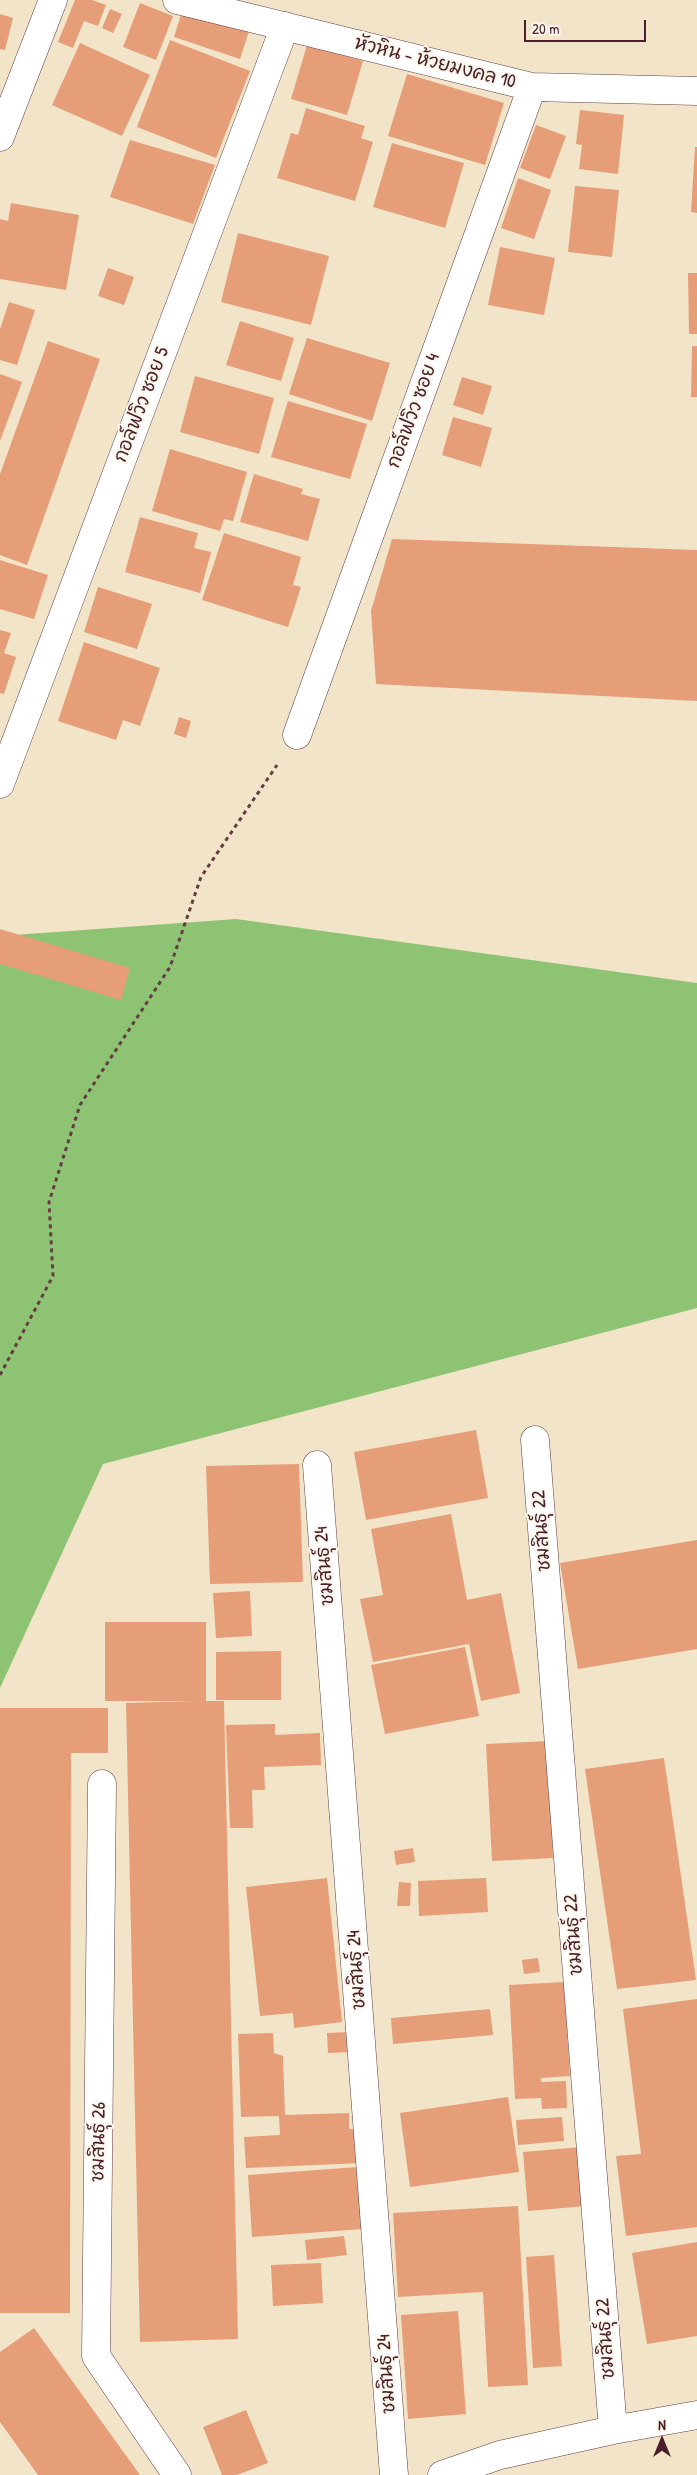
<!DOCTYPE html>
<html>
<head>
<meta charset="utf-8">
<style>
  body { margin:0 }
  #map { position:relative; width:697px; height:2475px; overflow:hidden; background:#f2e4c9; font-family:"Patrick Hand",sans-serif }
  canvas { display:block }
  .north { position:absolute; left:637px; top:2415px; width:50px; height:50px; -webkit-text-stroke:4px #fbf7ec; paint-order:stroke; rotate:0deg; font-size:14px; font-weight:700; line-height:20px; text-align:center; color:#4a1f2b }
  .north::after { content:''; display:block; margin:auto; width:18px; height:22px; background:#4a1f2b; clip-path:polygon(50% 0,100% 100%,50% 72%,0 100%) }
  .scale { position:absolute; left:524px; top:20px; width:122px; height:22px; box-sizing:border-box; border:2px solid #4a1f2b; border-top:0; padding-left:6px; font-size:15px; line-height:18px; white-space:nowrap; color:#4a1f2b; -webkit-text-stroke:4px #fbf7ec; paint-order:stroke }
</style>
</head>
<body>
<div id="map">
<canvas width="697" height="2475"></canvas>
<div class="north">N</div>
<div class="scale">20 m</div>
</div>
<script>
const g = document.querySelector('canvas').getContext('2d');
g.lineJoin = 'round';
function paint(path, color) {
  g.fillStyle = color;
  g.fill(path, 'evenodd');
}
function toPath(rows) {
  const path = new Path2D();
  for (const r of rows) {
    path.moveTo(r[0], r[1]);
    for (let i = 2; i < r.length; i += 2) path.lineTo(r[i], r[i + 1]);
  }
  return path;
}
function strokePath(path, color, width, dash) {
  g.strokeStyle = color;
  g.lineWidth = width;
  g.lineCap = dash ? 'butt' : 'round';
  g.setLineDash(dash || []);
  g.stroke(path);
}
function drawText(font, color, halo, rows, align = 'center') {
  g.font = font + ' "Patrick Hand","Playpen Sans Thai",sans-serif';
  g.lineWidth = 4;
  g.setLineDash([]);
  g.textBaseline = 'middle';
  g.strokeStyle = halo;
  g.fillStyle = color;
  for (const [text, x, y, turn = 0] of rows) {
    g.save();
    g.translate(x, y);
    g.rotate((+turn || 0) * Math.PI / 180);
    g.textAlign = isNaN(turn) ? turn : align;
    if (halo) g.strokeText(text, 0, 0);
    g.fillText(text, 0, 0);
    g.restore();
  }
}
paint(toPath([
  [236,919,697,983,697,1308,103,1464,0,1688,0,936]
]), '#8fc374');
paint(toPath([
  [75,0,92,0,106,5,98,26,84,21,73,48,58,42],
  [140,3,173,16,156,60,123,47],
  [184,5,250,28,240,59,174,37],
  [110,9,122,14,113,33,102,28],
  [0,14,13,18,5,50,0,49],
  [170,40,250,71,216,158,137,127],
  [80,43,150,75,122,136,52,105],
  [307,45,363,61,347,115,291,99],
  [407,74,504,103,485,165,388,136],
  [306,108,365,126,361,138,373,142,355,201,277,178,291,133,298,135],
  [580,110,624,115,618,174,579,169,582,145,576,144],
  [536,125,566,136,550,179,520,168],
  [130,140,215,165,193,224,110,197],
  [392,143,464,163,445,228,373,207],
  [695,147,697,147,697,213,691,212],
  [518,178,551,190,534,239,501,228],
  [575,186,619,190,612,257,568,252],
  [11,203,79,215,66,290,0,279,0,219,8,221],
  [238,233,329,256,311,325,221,302],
  [500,247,555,258,544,315,488,305],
  [108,268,134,277,124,305,98,296],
  [688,273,697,273,697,334,689,334],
  [9,302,35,310,17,365,0,360,0,329],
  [240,321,294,338,281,381,226,365],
  [307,338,390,363,372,421,289,394],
  [48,341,100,359,27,565,0,555,0,474],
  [692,346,697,346,697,397,691,397],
  [0,374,22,382,0,441],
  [195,376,274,398,259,454,180,432],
  [462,377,492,386,483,415,453,405],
  [288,401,367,424,350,479,271,457],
  [453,417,492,428,481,467,442,455],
  [170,449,247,472,233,521,224,519,220,531,152,511],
  [254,474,303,489,301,494,320,499,308,541,240,522],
  [140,517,198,533,194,548,211,552,200,593,125,572],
  [224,533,301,557,293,585,301,587,288,627,202,600],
  [392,539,697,550,697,701,376,684,371,611],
  [0,560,48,575,34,619,0,609],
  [98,587,152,604,137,649,84,632],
  [0,630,11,633,4,653,16,657,4,694,0,693],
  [84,642,160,668,140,726,123,720,116,740,58,721],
  [179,717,191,721,186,738,174,734],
  [0,929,130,968,121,1000,0,964],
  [476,1430,488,1498,366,1520,354,1452],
  [299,1464,303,1582,210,1584,206,1466],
  [451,1514,467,1600,501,1593,520,1693,481,1701,469,1644,373,1662,360,1599,383,1595,371,1529],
  [697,1540,697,1649,578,1669,560,1563],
  [250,1591,252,1636,216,1638,213,1593],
  [105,1622,206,1622,206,1701,224,1701,238,2339,140,2342,126,1703,193,1701,105,1701],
  [465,1647,479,1716,385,1734,371,1665],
  [281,1651,281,1700,216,1700,216,1652],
  [0,1708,108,1708,108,1753,71,1753,70,2313,0,2313],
  [275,1724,275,1735,320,1733,321,1765,264,1767,265,1790,252,1790,253,1828,230,1828,226,1725],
  [548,1741,553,1858,492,1861,486,1744],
  [664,1758,696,1980,617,1989,585,1769],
  [413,1848,415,1862,396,1865,394,1851],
  [327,1878,342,2022,294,2028,293,2013,260,2016,246,1887],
  [486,1878,488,1912,419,1916,418,1881],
  [399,1882,411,1883,410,1906,397,1906],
  [538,1958,540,1972,524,1974,522,1960],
  [564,1982,570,2076,541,2078,541,2082,566,2081,567,2108,542,2109,541,2098,515,2099,509,1985],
  [697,1999,697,2227,626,2236,616,2156,641,2154,623,2009],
  [490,2009,493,2035,393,2044,391,2018],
  [351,2032,352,2052,328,2053,327,2033],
  [273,2033,274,2053,283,2056,285,2115,349,2113,349,2129,361,2129,362,2163,246,2168,244,2137,280,2135,279,2116,241,2117,238,2034],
  [508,2097,519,2172,410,2187,400,2113],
  [562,2117,564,2141,518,2145,516,2120],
  [582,2147,587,2206,528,2211,523,2152],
  [358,2167,363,2229,252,2237,248,2175],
  [518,2206,528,2385,488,2387,483,2292,398,2297,393,2213],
  [344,2236,347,2255,307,2260,305,2240],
  [697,2242,697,2336,647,2344,632,2253],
  [554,2255,562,2366,533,2368,526,2257],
  [321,2263,323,2303,273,2306,271,2265],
  [458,2311,466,2414,408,2419,401,2315],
  [34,2328,140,2475,38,2475,0,2422,0,2352],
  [246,2410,268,2463,237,2475,222,2475,203,2427]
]), '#e59e78');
const minor = toPath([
  [177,0,532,87,697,91],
  [0,137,53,0],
  [297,735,532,87],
  [0,784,285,26],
  [535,1440,613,2430],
  [317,1465,394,2475],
  [102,1784,96,2356,177,2475],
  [442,2475,500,2455,613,2430,697,2415]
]);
strokePath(minor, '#633d43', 29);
strokePath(toPath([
  [0,1375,53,1276,49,1202,80,1105,170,967,201,877,277,765]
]), '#633d43', 3, [4, 4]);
strokePath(minor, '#fff', 28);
drawText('19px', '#4a1f2b', '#fbf7ec', [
  ["หัวหิน - ห้วยมงคล 10",435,63,14],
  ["กอล์ฟวิว ซอย 5",142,405,-69],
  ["กอล์ฟวิว ซอย 4",414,411,-70],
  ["ชมสินธุ์ 22",542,1531,-94],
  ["ชมสินธุ์ 24",325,1566,-95],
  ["ชมสินธุ์ 22",574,1935,-94],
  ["ชมสินธุ์ 24",357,1970,-94],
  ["ชมสินธุ์ 26",99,2142,-89],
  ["ชมสินธุ์ 22",606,2339,-94],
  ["ชมสินธุ์ 24",387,2374,-94]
]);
</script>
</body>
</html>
